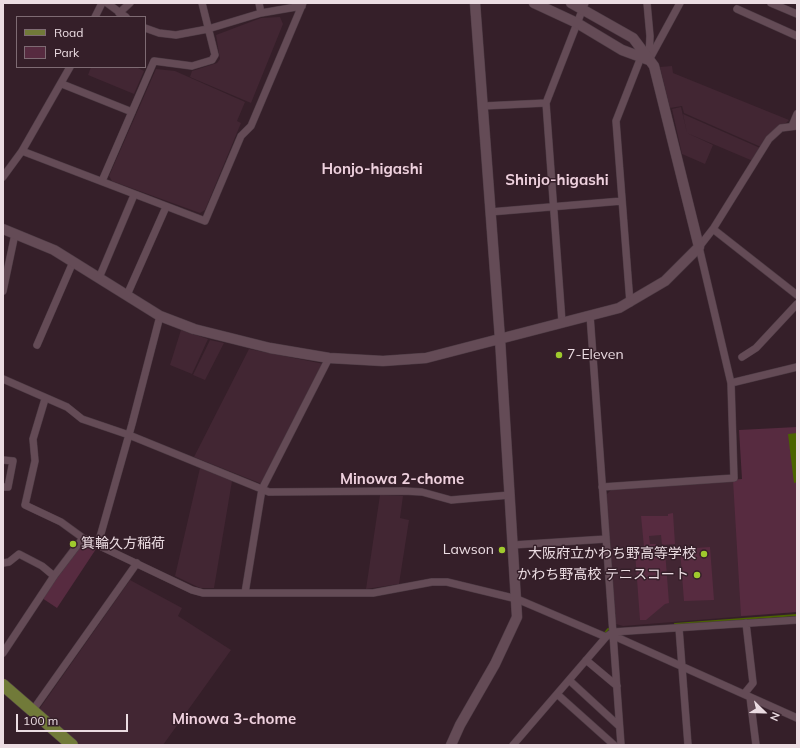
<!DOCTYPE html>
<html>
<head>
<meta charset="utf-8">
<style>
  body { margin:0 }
  #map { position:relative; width:800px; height:748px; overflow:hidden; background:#351f29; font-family:Mulish,sans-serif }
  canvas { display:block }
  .frame { position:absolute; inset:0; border:4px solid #ebdce2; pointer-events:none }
  .legend { position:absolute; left:16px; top:16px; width:130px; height:52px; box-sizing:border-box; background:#351f29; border:1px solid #7e6b73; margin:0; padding:5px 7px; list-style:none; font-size:12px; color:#ebdce2 }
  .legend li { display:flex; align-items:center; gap:8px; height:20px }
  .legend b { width:20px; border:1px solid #7e6b73 }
  .north { position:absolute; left:744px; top:692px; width:40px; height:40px; -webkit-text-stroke:3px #351f29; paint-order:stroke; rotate:113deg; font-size:11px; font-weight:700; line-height:16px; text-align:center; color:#ebdce2 }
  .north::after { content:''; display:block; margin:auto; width:14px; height:18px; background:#ebdce2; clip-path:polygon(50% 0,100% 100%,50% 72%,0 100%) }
  .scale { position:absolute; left:16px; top:714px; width:112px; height:18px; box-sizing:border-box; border:2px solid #ebdce2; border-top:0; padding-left:5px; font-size:12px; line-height:14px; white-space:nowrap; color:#ebdce2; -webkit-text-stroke:3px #351f29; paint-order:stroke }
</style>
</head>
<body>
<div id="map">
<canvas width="800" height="748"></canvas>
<div class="frame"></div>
<ul class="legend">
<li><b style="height:5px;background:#717a39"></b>Road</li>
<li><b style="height:11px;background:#572b40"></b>Park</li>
</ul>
<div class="north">N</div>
<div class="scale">100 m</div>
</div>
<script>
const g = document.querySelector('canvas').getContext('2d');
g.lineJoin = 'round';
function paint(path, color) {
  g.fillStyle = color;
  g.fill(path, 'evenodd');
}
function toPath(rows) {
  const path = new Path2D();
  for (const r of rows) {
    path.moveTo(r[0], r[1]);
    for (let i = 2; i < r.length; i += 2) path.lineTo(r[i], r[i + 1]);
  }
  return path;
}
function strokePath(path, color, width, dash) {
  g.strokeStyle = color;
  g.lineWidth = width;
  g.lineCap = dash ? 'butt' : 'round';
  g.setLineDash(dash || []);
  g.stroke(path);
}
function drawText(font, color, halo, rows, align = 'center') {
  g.font = font + ' Mulish,"Noto Sans JP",sans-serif';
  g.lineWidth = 3;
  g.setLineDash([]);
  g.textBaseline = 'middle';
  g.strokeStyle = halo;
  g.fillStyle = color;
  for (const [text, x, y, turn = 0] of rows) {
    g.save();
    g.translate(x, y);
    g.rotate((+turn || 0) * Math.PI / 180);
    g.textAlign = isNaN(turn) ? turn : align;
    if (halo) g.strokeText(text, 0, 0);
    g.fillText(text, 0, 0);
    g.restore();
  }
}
paint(toPath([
  [280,17,283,24,251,103,190,77,192,71,217,63,220,59,216,35,261,18],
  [672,66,673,73,789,120,786,123,773,131,761,147,684,113,682,106,670,108,660,67],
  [91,67,136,67,144,71,134,94,88,75],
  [156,69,175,71,245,102,237,121,241,123,205,210,200,213,112,181,109,176],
  [681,107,687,133,713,145,705,164,682,154,672,109],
  [683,114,760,148,753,161,687,133],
  [181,330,208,339,192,374,170,365],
  [210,340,224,343,205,380,193,375],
  [249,349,324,364,262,484,194,457],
  [200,468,232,481,214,588,200,588,175,576],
  [742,479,797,612,623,626,616,624,606,495,611,490],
  [380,495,403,496,400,518,409,520,399,584,366,589],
  [130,580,182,608,178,616,231,650,163,745,79,745,38,711]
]), '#422633');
paint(toPath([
  [797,427,797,612,741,616,733,480,742,479,739,430],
  [673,513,675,544,662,545,661,535,649,536,650,544,656,544,656,546,644,547,641,516,668,516,668,514],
  [89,544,96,549,57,608,42,598,81,546],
  [710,547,714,600,684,601,680,549],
  [665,550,669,603,665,604,646,620,640,620,635,552]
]), '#572b40');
paint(toPath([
  [797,433,797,482,794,483,788,434]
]), '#4b6300');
strokePath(toPath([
  [675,624,797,615],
  [604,634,608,629,611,629]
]), '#4b6300', 2);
const street = toPath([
  [107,3,126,17],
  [259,3,261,13],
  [647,3,650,36,649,57],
  [771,3,797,14],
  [737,9,797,36],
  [119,13,130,3],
  [95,17,102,3],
  [145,28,159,33,176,35,208,29,261,13,302,6],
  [649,60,680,3],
  [62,84,132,112],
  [483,106,546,103],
  [792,126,797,114],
  [22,151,70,67],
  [3,177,22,151,205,221,241,136,251,126,303,3],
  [102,181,154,61,192,66,212,60,215,55,202,3],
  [490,212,622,201],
  [713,229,797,295],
  [99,278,134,195],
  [3,291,15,234],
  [127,295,166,207],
  [630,303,616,121,641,57],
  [590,315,621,745],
  [562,322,546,103,585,3],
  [37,345,73,262],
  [742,357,756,348,797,304],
  [3,379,67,407,82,419,129,435,269,492,404,491,422,492,451,500,510,495],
  [731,383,797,367],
  [45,399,33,439,35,461,25,505,61,522,83,538,192,590,203,593,373,593,432,582,447,582,517,599,606,637],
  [3,460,13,461,8,487,3,487],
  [602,487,734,478,731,383,699,247,713,229,769,139,781,128,797,126],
  [98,544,132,424,160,316],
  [513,545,606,539],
  [3,563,9,562,19,554,42,566,54,576],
  [245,593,262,489,329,358],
  [679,628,688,745],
  [614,636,797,718],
  [3,653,54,576,83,538],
  [586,660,617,686],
  [569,680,619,726],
  [557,694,614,745],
  [744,694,753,683,746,623],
  [750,697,756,745],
  [33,710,137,563],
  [513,745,606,637,613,632,797,620]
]);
const secondary = toPath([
  [534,3,577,23,622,50,649,60],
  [3,229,54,250,160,316,194,329,270,348,329,358,383,361,426,358,619,308,665,281,699,247,654,66,633,38,571,3],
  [451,745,460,725,495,664,517,617,500,339,475,3]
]);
const primary = toPath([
  [3,685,72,745]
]);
strokePath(street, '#4d3b44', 8);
strokePath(secondary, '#4d3b44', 11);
strokePath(primary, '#4d3b44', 13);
strokePath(street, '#644b56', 7);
strokePath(secondary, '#644b56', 10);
strokePath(primary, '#717a39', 12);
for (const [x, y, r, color] of [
  [559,355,4,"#9fca2d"],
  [73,544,4,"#9fca2d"],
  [502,550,4,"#9fca2d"],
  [704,554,4,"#9fca2d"],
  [697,575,4,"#9fca2d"]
]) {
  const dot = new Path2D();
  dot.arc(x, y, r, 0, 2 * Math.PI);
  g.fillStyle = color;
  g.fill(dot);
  strokePath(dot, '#351f29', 1.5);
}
drawText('14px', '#ebdce2', '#351f29', [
  ["7-Eleven",567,355,"left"],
  ["箕輪久方稲荷",81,544,"left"],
  ["Lawson",494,550],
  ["大阪府立かわち野高等学校",696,554],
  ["かわち野高校 テニスコート",689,575]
], 'right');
drawText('bold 15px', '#eed0dd', '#351f29', [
  ["Honjo-higashi",372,169],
  ["Shinjo-higashi",557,180],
  ["Minowa 2-chome",402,479],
  ["Minowa 3-chome",234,719]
]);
</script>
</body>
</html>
